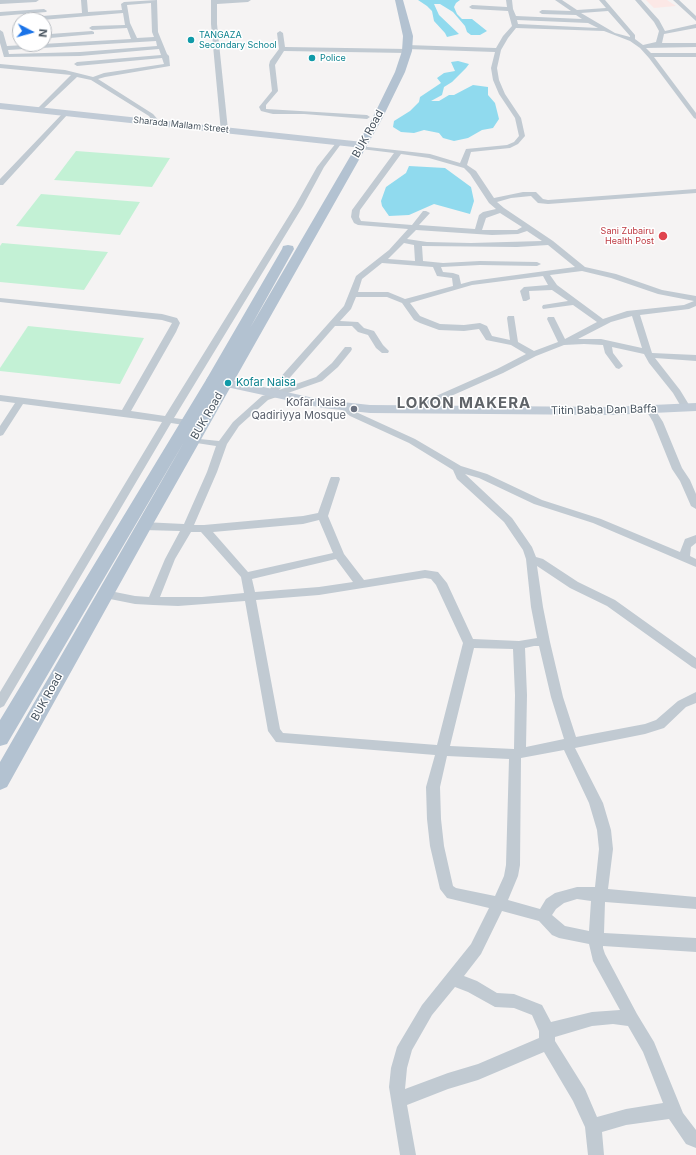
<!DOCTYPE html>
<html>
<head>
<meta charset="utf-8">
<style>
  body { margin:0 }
  #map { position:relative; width:696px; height:1155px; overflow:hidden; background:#f5f3f3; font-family:Inter,sans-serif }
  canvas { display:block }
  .north { position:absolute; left:12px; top:12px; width:40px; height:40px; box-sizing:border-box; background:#fff; border:1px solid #b7bbc0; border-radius:50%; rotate:96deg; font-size:11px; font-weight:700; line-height:16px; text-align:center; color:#4a5661 }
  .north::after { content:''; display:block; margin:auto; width:14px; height:18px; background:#1a73e8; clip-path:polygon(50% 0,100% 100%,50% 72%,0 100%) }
</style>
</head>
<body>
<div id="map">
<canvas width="696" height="1155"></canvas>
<div class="north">N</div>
</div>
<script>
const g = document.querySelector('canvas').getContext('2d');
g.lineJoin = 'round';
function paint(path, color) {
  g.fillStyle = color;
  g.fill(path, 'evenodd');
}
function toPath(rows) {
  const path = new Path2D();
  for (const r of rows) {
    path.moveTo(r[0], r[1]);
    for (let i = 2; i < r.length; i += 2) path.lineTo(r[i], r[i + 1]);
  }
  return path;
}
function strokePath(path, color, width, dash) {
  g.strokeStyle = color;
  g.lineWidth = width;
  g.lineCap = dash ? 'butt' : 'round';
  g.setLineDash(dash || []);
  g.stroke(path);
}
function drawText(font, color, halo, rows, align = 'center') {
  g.font = font + ' Inter,sans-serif';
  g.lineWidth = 3;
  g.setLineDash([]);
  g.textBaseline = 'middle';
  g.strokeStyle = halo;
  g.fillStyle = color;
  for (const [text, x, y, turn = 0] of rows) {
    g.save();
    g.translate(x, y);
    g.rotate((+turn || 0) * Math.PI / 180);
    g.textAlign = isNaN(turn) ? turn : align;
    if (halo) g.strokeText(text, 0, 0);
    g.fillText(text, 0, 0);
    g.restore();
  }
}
paint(toPath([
  [646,0,667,0,676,6,654,8]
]), '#fce8e6');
paint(toPath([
  [76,151,170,158,152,187,54,180],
  [41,194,140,202,120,235,16,226],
  [2,243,108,252,84,290,0,282,0,246],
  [28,326,144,338,120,384,0,371,0,368]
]), '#c3f1d5');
paint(toPath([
  [418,0,460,0,456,3,454,7,457,14,462,19,472,19,487,31,480,35,471,35,467,32,465,26,453,12,440,4,434,4,439,15,459,34,447,37,445,33,434,21,432,11,427,6],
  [458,61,469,64,466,68,452,82,444,87,442,95,431,101,439,101,449,95,454,95,473,85,488,87,488,95,495,103,499,119,493,128,482,130,468,138,454,141,443,138,439,133,424,130,414,133,401,132,393,127,394,121,410,111,419,102,420,97,441,83,437,78,444,73,455,71,451,62],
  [409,166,445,168,471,187,474,201,470,214,434,204,409,215,389,216,382,206,381,201,386,187,406,173]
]), '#90daee');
paint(toPath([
  [0,0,39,0,36,2,0,4,0,0],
  [81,0,87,0,88,12,122,10,121,4,124,2,157,0,158,32,167,54,169,56,170,66,105,77,98,79,153,114,160,122,157,125,153,125,152,124,153,122,149,116,91,80,77,77,41,111,37,111,37,109,71,75,0,68,0,64,65,70,93,77,104,73,164,64,162,58,77,66,74,64,77,62,161,55,159,49,80,56,4,57,0,43,0,30,3,32,7,46,131,39,127,28,92,30,89,28,92,26,125,25,123,13,42,20,39,18,42,16,82,13,81,0],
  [151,3,152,32,154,37,137,38,130,23,127,5,151,3],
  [156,41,157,46,80,52,9,54,8,50,156,41],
  [211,0,251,0,248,2,217,4,217,24,228,130,224,134,221,132,211,24,211,0],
  [506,0,512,0,513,9,516,16,582,19,576,15,542,14,539,12,542,10,571,11,555,0,562,0,577,10,606,8,599,0,605,0,635,35,635,39,643,45,656,42,659,31,654,22,635,0,641,0,659,20,665,31,696,24,696,28,664,34,662,43,696,43,696,47,646,48,651,53,696,53,696,57,654,57,696,113,696,119,694,118,649,58,640,48,630,41,604,31,516,28,508,38,501,50,497,68,499,80,505,94,521,118,525,136,518,144,510,148,471,152,467,165,476,171,494,198,523,192,536,192,543,199,548,200,696,189,696,193,548,204,538,203,531,196,511,198,497,202,504,208,553,241,585,267,616,274,662,290,696,296,696,306,689,309,640,315,652,353,696,355,696,361,655,358,680,390,691,408,689,410,683,410,673,393,649,363,644,354,612,347,613,353,623,366,619,369,616,368,605,353,603,345,584,344,564,345,536,356,503,373,433,404,429,407,425,412,419,412,417,410,420,405,427,400,497,369,526,354,511,345,486,340,479,329,464,331,439,330,420,323,414,320,402,303,387,297,356,297,351,309,340,321,358,322,364,328,374,331,383,345,389,351,388,353,382,353,376,348,368,335,358,332,352,326,335,326,279,390,316,377,332,363,345,347,351,347,352,349,351,351,338,367,322,381,268,400,239,426,227,444,217,472,194,525,204,525,303,516,318,513,330,479,331,477,339,477,340,479,328,516,344,554,364,580,425,570,438,572,447,583,473,639,519,641,537,638,531,607,526,559,523,550,504,522,457,479,453,470,409,443,350,416,337,406,342,403,356,412,415,439,461,466,487,474,542,500,601,519,680,552,685,539,696,535,696,543,691,547,690,556,696,559,696,567,593,523,534,504,479,478,465,474,512,518,532,547,536,557,543,559,578,582,615,600,696,658,696,669,692,667,607,606,570,588,537,566,543,607,550,642,563,697,576,737,645,724,656,720,678,701,696,692,696,703,686,707,664,728,645,734,575,748,603,803,611,830,613,849,608,889,696,897,696,909,605,902,604,933,696,938,696,952,603,946,603,948,605,954,637,1014,654,1042,683,1113,696,1130,696,1148,686,1144,669,1119,626,1125,602,1132,604,1155,588,1155,585,1127,573,1101,544,1052,478,1080,448,1089,407,1105,416,1155,400,1155,389,1087,391,1068,397,1047,422,1005,471,944,489,908,447,898,440,889,430,846,427,819,426,787,435,755,276,742,268,731,245,601,178,606,153,605,135,604,105,598,101,597,99,594,101,591,105,590,135,596,149,597,165,559,180,531,143,530,139,529,138,526,139,523,143,522,184,524,207,472,216,446,190,442,188,440,190,438,219,441,233,422,262,396,269,394,267,392,269,390,344,306,356,276,389,250,408,229,358,225,354,223,351,217,352,210,394,153,361,149,359,148,359,146,430,154,460,163,466,149,507,145,514,142,519,136,515,118,499,94,493,80,491,68,495,52,407,49,404,47,407,45,496,48,503,36,512,26,508,11,472,9,469,7,472,5,507,7,506,0],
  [608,11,630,36,630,37,615,33,581,13,608,11],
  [517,20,588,23,598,28,518,24,517,20],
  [401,154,429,158,464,168,470,174,489,203,496,209,483,212,479,215,475,229,419,225,430,213,426,211,423,211,412,225,361,221,359,217,360,210,401,154],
  [500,213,522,227,517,230,482,230,486,218,500,213],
  [416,230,492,235,518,234,527,231,542,241,471,243,427,242,407,239,416,230],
  [404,243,414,245,415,261,388,259,404,243],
  [548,245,575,267,472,281,461,284,459,275,453,273,443,272,441,267,480,265,537,266,541,264,537,262,480,261,443,263,423,261,422,246,517,247,548,245],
  [382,263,433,267,437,276,452,278,453,286,405,299,388,292,358,292,362,279,382,263],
  [582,271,611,278,658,294,694,301,684,305,627,311,603,319,557,285,550,275,582,271],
  [543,276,548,285,524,287,520,291,523,301,526,301,530,299,529,291,552,290,568,301,543,305,542,307,543,309,573,305,597,322,565,339,554,317,548,317,547,319,558,342,534,351,518,342,514,316,508,316,507,318,510,340,492,336,487,326,480,323,464,325,440,324,420,316,410,303,472,285,543,276],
  [632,316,642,348,601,339,578,339,611,322,632,316],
  [319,520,333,553,248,572,213,532,303,524,319,520],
  [191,532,201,532,241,577,244,593,202,597,160,597,175,559,191,532],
  [336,559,353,582,319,587,255,592,252,579,336,559],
  [425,578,431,579,436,585,463,643,437,745,283,733,280,729,256,600,319,595,425,578],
  [534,646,539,646,551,697,564,739,526,747,527,695,525,648,534,646],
  [474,648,513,649,515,695,514,749,450,746,474,648],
  [564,750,589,803,597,830,599,849,595,887,577,887,555,893,546,899,540,909,508,900,518,876,520,865,521,758,564,750],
  [447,756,509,759,506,865,504,876,495,896,456,888,453,886,444,846,441,819,440,787,447,756],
  [577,899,591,901,589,931,565,926,552,915,556,909,564,903,577,899],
  [502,911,539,921,552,935,559,938,589,944,593,961,620,1010,592,1012,551,1022,542,1005,514,994,497,993,477,981,464,976,481,954,502,911],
  [455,987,468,992,495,1007,514,1008,532,1015,539,1031,539,1038,478,1064,448,1073,405,1089,407,1068,412,1050,432,1015,455,987],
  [613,1024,628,1026,643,1052,663,1103,626,1109,597,1117,585,1089,555,1041,555,1037,592,1026,613,1024],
  [673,0,679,0,696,16,696,21,673,0],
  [44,9,47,11,46,12,0,16,0,12,44,9],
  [92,31,94,32,94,34,50,38,47,36,50,34,92,31],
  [280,31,283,33,285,47,407,49,410,51,407,53,284,51,275,65,278,91,266,105,266,109,367,115,370,117,367,119,304,114,273,114,261,111,259,107,272,91,269,65,270,61,279,49,277,33,280,31],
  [63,113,68,114,3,185,0,185,0,179,63,113],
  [336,143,341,144,324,167,303,206,174,418,196,421,201,424,196,427,171,423,4,706,0,708,0,692,162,422,23,404,3,435,0,436,0,426,15,403,0,401,0,395,122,410,172,323,162,320,0,302,0,298,162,314,177,318,180,323,176,332,131,411,165,416,295,206,317,167,336,143],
  [651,407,654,408,663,422,682,468,690,480,696,494,696,509,691,506,680,481,672,469,653,422,646,410,651,407]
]), '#c1cad2');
paint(toPath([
  [0,103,363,142,368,145,363,148,0,109,0,103],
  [213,376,323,400,370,405,609,407,696,403,696,411,609,415,370,413,323,408,208,383,206,380,208,377,213,376]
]), '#c1cbd6');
paint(toPath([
  [395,0,403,0,413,36,412,51,405,72,382,119,152,526,7,787,0,790,0,762,184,442,7,744,0,746,0,720,206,380,282,249,283,246,288,245,293,246,294,249,250,328,372,119,395,72,402,51,403,36,395,0]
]), '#b3c2d1');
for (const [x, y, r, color] of [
  [191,40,4,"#0f9aa8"],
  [312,58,4,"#0f9aa8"],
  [663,236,5,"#e0444e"],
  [228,383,4,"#0f9aa8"],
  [354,409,4,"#6b7280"]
]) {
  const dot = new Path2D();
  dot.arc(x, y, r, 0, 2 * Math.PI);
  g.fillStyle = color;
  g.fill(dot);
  strokePath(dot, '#fff', 1.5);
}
drawText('9px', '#0d838f', '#fff', [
  ["TANGAZA",199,35],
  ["Secondary School",199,45],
  ["Police",320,58]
], 'left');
drawText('9px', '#4a5661', '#fff', [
  ["Sharada Mallam Street",181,125,6]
]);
drawText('9px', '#be3a42', '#fff', [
  ["Sani Zubairu",654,231],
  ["Health Post",654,241]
], 'right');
drawText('11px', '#4a5661', '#fff', [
  ["BUK Road",368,134,-61],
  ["Titin Baba Dan Baffa",604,410,-1],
  ["BUK Road",207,416,-60],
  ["BUK Road",47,697,-61]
]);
drawText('11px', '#0d838f', '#fff', [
  ["Kofar Naisa",236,383]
], 'left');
drawText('11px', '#5b616d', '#fff', [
  ["Kofar Naisa",346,403],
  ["Qadiriyya Mosque",346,416]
], 'right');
g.letterSpacing = '1px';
drawText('bold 15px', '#5f6368', '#fff', [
  ["LOKON MAKERA",464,403]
]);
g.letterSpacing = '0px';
</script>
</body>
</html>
